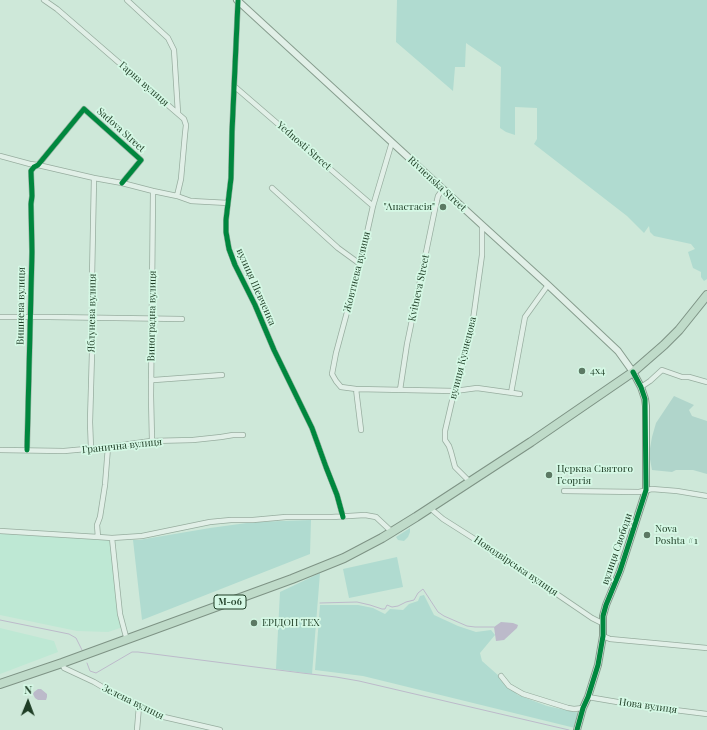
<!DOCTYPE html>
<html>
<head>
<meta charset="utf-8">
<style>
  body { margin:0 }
  #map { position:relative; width:707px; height:730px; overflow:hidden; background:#cee8d9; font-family:"Playfair Display",serif }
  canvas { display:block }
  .north { position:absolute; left:8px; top:682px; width:40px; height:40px; -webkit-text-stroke:3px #d5f8e5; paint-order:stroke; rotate:1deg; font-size:11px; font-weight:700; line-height:16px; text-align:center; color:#1e3d25 }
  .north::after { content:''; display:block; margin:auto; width:14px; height:18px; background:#1e3d25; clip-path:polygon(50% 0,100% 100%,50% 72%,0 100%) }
</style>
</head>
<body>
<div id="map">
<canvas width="707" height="730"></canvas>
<div class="north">N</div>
</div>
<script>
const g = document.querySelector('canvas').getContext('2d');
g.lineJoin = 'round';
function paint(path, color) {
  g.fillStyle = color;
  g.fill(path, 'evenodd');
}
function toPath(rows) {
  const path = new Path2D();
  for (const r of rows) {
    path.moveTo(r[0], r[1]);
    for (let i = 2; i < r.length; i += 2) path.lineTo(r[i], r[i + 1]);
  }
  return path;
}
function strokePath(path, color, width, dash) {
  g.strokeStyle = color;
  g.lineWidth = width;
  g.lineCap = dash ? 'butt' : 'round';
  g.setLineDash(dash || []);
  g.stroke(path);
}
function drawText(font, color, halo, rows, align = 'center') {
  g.font = font + ' "Playfair Display",serif';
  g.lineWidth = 3.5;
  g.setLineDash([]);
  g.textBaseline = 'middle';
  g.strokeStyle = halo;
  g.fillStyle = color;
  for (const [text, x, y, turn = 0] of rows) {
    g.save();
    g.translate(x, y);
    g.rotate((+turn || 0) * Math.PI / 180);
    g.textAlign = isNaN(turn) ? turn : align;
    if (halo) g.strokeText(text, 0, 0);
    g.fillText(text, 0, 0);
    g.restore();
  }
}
paint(toPath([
  [0,531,112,538,123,627,108,632,77,631,0,615],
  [0,628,54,641,58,652,0,674]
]), '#bee8d4');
paint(toPath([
  [397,0,707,0,707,279,704,281,701,277,701,272,693,268,688,252,695,249,691,244,654,236,650,232,649,226,644,233,627,216,534,144,537,139,537,108,515,107,515,135,506,132,500,128,501,67,466,43,465,67,455,67,453,91,396,42],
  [311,520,310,554,142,620,133,540,139,540,210,528,254,522],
  [410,528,410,532,408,537,404,541,398,540,396,537],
  [397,557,403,587,349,598,343,569],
  [320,573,312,674,276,669,280,592],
  [424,595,434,615,458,626,476,632,491,630,495,635,480,653,482,661,499,676,518,695,547,706,580,713,575,728,363,676,315,670,320,605,358,605,373,608,385,614,390,609,403,610,409,604,418,601,420,596]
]), '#b0dbd0');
paint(toPath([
  [674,396,694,405,689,410,692,416,707,421,707,474,693,470,676,470,672,472,652,470,649,454,652,437,656,423]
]), '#b0d5cb');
paint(toPath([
  [501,622,513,623,518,625,517,628,504,640,496,641,494,627],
  [38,689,41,689,47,694,47,697,46,700,38,700,35,698,33,694,34,692]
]), '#bcbaca');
strokePath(toPath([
  [320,603,357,602,370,605,382,609,385,609,387,605,392,607,398,606,406,602,414,600,418,593,423,589,438,612,444,616,467,626,475,627,494,627],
  [0,620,69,634,76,638,82,650],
  [87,663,90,671,96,673,132,652,138,652,302,673,336,677,359,681,569,730]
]), '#bcbaca', 1);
const street = toPath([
  [44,0,57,9,184,119,186,125,185,134,181,179,177,196],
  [127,0,168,38,174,50,178,113],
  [238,1,232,132,231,178,226,220,226,232,229,249,235,265,255,305,274,350,312,428,326,467,337,495,343,517],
  [234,86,373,206],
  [392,142,373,206,360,264,336,353,332,374,336,381,341,387,356,389,455,391,477,388,520,394],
  [0,156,30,164,38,165,94,178,122,183,153,191,177,196,191,201,228,203],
  [272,188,338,248,360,264],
  [0,317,49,317,182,319],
  [151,379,154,380,222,375],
  [641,387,650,381,662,370,682,377,689,377,707,382],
  [356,389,361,430],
  [400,390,407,344,435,209,438,196,443,189],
  [511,393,525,317,548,285],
  [152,441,151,396,153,191],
  [91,449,90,422,93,318,92,278,94,178],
  [0,450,64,451,108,447,151,441,193,440,221,437,233,435,243,435],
  [27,450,32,252,31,204,32,196,31,171,34,167,38,165,84,109,141,160,122,183],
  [470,482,455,467,451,452,449,446,445,440,445,431,452,401,462,368,473,320,482,255,482,225],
  [564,491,639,492,652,489,677,491,707,496],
  [430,508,443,519,495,552,592,618,602,623],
  [0,531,98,537,112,538,142,536,210,522,231,520,253,520,286,517,332,517,365,515,376,517,392,532],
  [98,537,97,525,100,517,105,485,108,447],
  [112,538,120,614,125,633,127,640],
  [603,636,610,639,707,648],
  [62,663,64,668,94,682,111,692,153,713,164,717,220,730],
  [501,676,509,686,523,694,568,708,574,709,583,708],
  [588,697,635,705,707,714],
  [137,730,139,706]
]);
const secondary = toPath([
  [237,0,482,225,548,285,618,351,633,372,641,387,645,399,646,406,646,490,630,540,620,571,606,605,603,616,603,636,598,665,588,697,583,708,577,730]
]);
const highway = toPath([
  [0,684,62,663,292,579,344,558,382,538,416,517,531,442,633,372,664,345,679,330,707,295]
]);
strokePath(street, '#97ad9f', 6);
strokePath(secondary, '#879d8e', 8);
strokePath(highway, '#7e9385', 10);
strokePath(street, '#e1efe7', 4.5);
strokePath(secondary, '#e1efe7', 6);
strokePath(highway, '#bfdbc9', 8);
strokePath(toPath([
  [238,1,232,132,231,178,226,220,226,232,229,249,235,265,255,305,274,350,312,428,326,467,337,495,343,517],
  [27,450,32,252,31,204,32,196,31,171,34,167,38,165,84,109,141,160,122,183],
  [577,730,583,708,588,697,598,665,603,636,603,616,606,605,620,571,630,540,646,490,645,399,641,387,633,372]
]), '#00873e', 5);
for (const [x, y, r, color] of [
  [443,207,4,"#5c7964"],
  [582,371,4,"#5c7964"],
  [549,475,4,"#5c7964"],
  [647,535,4,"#5c7964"],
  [254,623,4,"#5c7964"]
]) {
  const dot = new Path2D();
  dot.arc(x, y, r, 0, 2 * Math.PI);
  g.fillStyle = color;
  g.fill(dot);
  strokePath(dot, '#d5f8e5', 1.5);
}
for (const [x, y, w] of [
  [230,602,32]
]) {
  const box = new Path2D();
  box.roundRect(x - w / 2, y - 7, w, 14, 3);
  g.fillStyle = '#d5f8e5';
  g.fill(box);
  strokePath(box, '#1e3d25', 1);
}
drawText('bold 9px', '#1e3d25', null, [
  ["М-06",230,602]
]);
drawText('10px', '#1e3d25', '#d5f8e5', [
  ["Гарна вулиця",144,84,41],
  ["Sadova Street",121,130,42],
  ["Yednosti Street",304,146,41],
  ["Rivnenska Street",437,184,43],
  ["Жовтнева вулиця",357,272,-76],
  ["вулиця Шевченка",256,287,66],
  ["Kvitneva Street",419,288,-78],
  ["Вишнева вулиця",21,306,-89],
  ["Яблунева вулиця",92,313,-89],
  ["Виноградна вулиця",152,316,-89],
  ["вулиця Кузнєцова",463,358,-76],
  ["Гранична вулиця",122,446,-6],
  ["вулиця Свободи",617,549,-71],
  ["Новодвірська вулиця",516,566,34],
  ["Зелена вулиця",133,702,26],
  ["Нова вулиця",648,706,8]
]);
drawText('10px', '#1e3d25', '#d5f8e5', [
  ["\"Анастасія\"",435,207,"right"],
  ["4x4",590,371],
  ["Церква Святого",557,469],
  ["Георгія",557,481],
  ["Nova",655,529],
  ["Poshta #1",655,541],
  ["ЕРІДОН ТЕХ",262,623]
], 'left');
</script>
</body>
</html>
